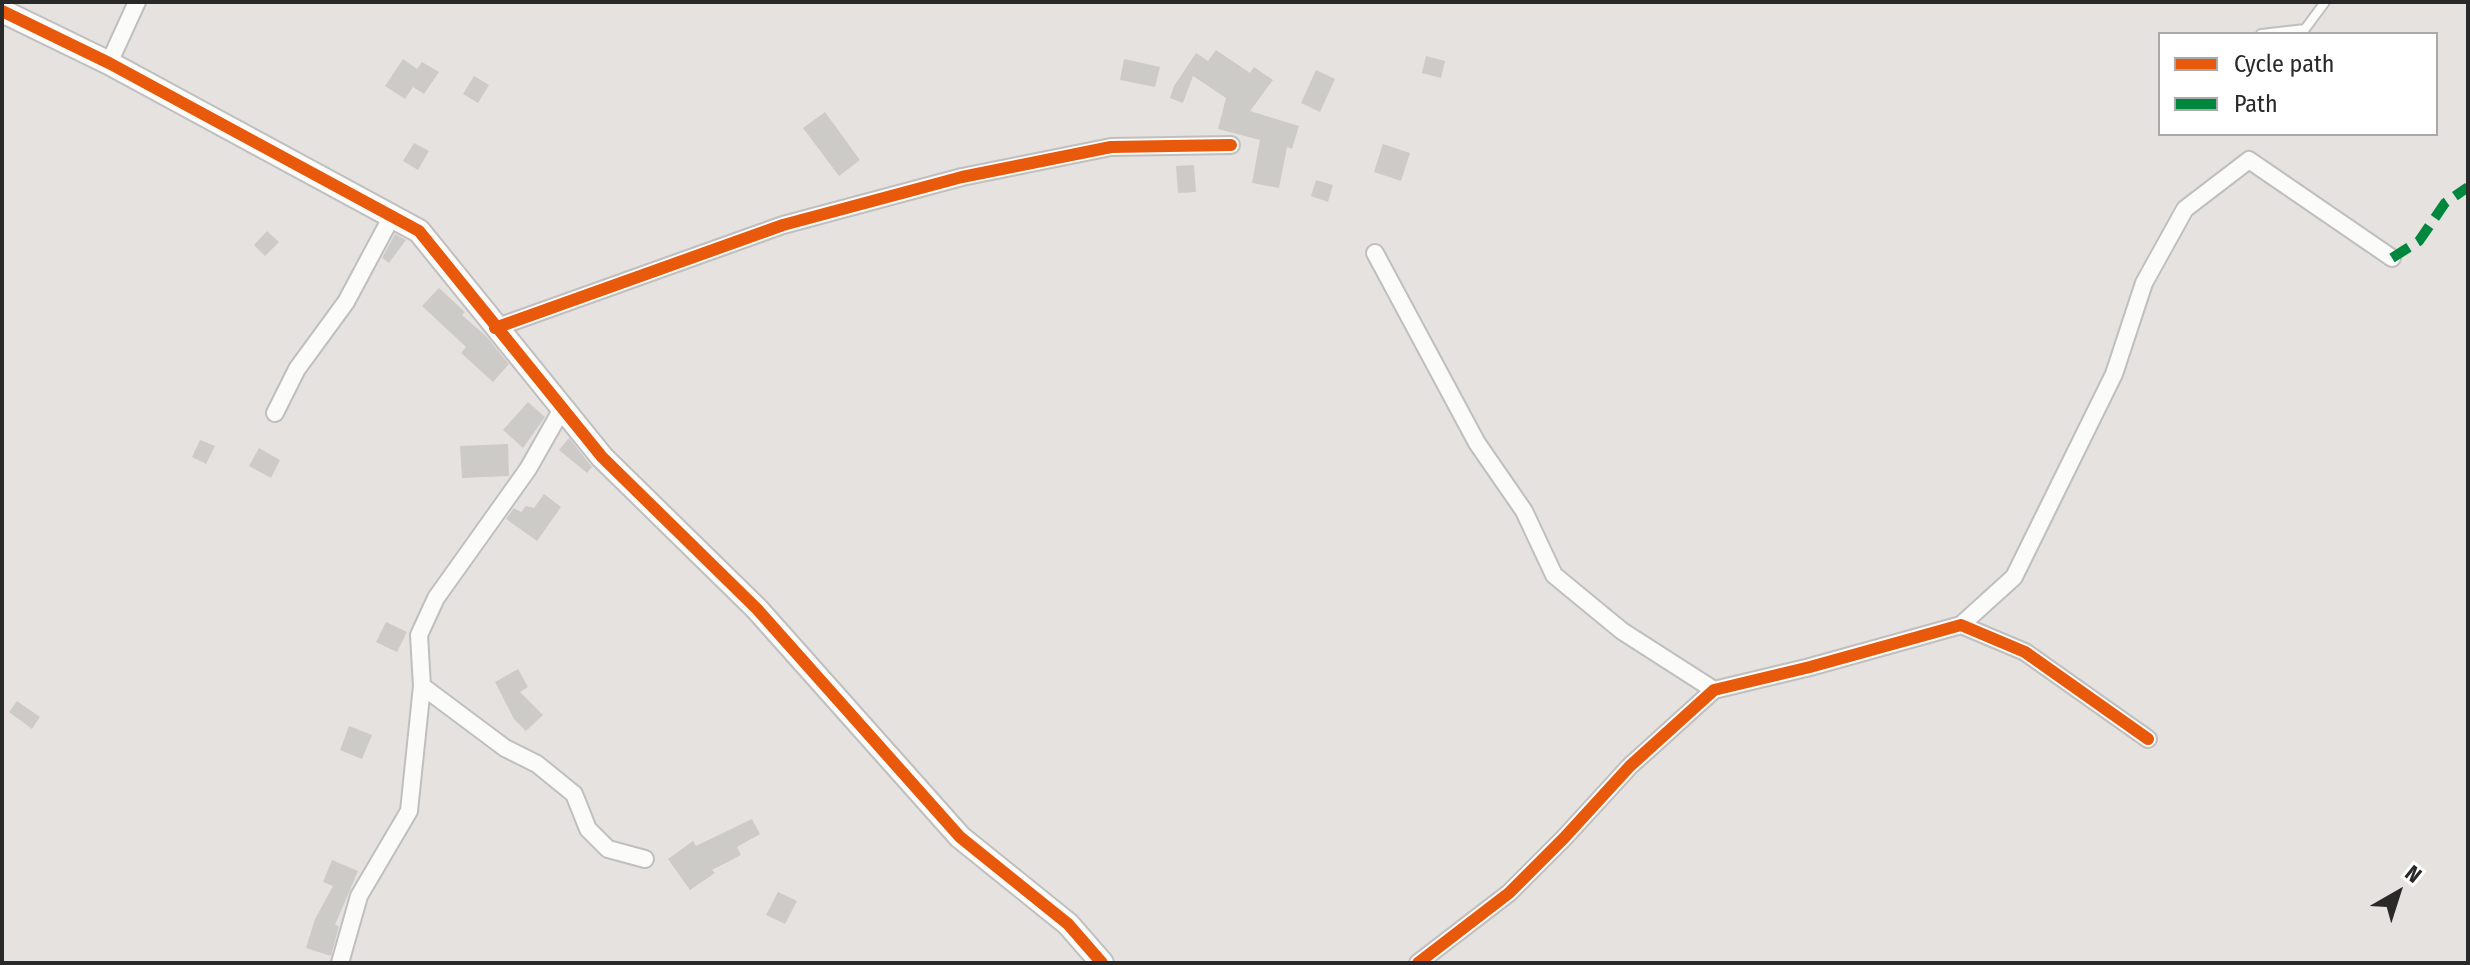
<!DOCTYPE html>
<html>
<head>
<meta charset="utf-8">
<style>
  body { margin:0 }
  #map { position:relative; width:2470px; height:965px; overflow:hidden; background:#e6e2df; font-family:"Fira Sans Condensed",sans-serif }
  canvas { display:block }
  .frame { position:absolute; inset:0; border:4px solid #292929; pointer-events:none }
  .legend { position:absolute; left:2158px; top:32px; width:280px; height:104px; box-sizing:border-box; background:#fff; border:2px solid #a9a9a9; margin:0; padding:10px 14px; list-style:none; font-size:24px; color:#292929 }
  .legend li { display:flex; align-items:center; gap:16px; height:40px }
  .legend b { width:40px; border:2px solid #a9a9a9 }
  .north { position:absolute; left:2358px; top:853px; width:80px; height:80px; -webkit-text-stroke:6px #fff; paint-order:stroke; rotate:39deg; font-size:22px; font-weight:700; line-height:32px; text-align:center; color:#292929 }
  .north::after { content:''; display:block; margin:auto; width:28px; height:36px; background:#292929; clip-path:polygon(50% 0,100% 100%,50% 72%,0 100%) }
</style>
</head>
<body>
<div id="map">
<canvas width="2470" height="965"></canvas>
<div class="frame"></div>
<ul class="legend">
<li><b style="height:10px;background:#e8590c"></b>Cycle path</li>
<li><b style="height:10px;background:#00873e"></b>Path</li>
</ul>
<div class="north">N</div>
</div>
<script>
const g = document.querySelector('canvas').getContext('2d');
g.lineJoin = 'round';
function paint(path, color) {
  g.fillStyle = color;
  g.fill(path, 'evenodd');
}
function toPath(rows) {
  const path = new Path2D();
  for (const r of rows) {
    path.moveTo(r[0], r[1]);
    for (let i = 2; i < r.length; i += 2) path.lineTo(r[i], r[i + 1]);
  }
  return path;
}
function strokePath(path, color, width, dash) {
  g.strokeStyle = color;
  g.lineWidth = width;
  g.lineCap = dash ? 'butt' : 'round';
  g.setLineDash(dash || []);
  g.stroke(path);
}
paint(toPath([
  [1216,50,1250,73,1254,67,1273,80,1250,111,1299,126,1292,149,1287,147,1279,188,1252,183,1260,140,1218,129,1226,98,1193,76,1183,103,1170,98,1174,86,1196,53,1208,61],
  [1426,56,1445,61,1441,78,1422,73],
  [403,59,417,69,422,62,439,72,424,94,413,87,405,99,385,86],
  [1124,59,1160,67,1155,87,1120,80],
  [1316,70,1335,79,1320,112,1301,103],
  [474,76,489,85,478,103,463,94],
  [825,112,860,160,839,176,803,128],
  [414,143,429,151,418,170,403,161],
  [1383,144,1410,153,1401,181,1374,172],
  [1194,165,1196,192,1178,193,1176,166],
  [1316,180,1333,185,1328,202,1311,196],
  [267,231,279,242,265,256,254,245],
  [395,234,406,240,389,263,382,258],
  [439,288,465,312,462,315,487,337,509,364,493,382,461,353,466,347,422,306],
  [528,402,545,417,523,448,503,430],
  [569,438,592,467,587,473,559,450],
  [200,440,215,446,206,464,192,457],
  [508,444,509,476,462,478,460,446],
  [259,448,280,460,271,478,249,466],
  [544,494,561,507,537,541,506,519,514,508,521,512,526,506,534,508],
  [386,622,407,632,397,652,376,642],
  [518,669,528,687,520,692,543,715,526,731,514,719,495,682],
  [17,701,40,717,32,729,9,712],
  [349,726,372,735,362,759,340,750],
  [752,819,760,834,737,847,741,855,712,870,715,873,690,890,668,859,693,841,696,846],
  [332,860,358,871,335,925,339,926,331,956,306,948,315,919,333,886,323,882],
  [778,892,797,901,785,924,766,915]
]), '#cdcbc8');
const lane = toPath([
  [2261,34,2305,29,2325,2]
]);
const street = toPath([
  [109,63,137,2],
  [1375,253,1477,443,1524,511,1554,575,1622,631,1714,690],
  [495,328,783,225,962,177,1111,147,1231,145],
  [275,413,297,369,346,302,392,216],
  [1961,625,2014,577,2114,374,2144,283,2185,209,2249,160,2392,258],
  [422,686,505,748,537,764,574,794,588,829,608,849,645,859],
  [340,963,359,896,409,811,422,686,419,635,436,598,528,469,562,409],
  [1418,963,1509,893,1564,838,1630,766,1714,690,1810,667,1961,625,2025,652,2148,739]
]);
const secondary = toPath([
  [2,11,109,63,419,231,602,457,757,609,960,837,1068,924,1102,963]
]);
strokePath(lane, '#c0bfc0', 12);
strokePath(street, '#c0bfc0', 20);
strokePath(secondary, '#c0bfc0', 26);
strokePath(lane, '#fbfbfa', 8);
strokePath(street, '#fbfbfa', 16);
strokePath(secondary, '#fbfbfa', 22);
strokePath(toPath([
  [2392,258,2419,241,2445,203,2468,187]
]), '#00873e', 10, [20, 10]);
strokePath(toPath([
  [2,11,109,63,419,231,602,457,757,609,960,837,1068,924,1102,963],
  [495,328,783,225,962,177,1111,147,1231,145],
  [1418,963,1509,893,1564,838,1630,766,1714,690,1810,667,1961,625,2025,652,2148,739]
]), '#e8590c', 12);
</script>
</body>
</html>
